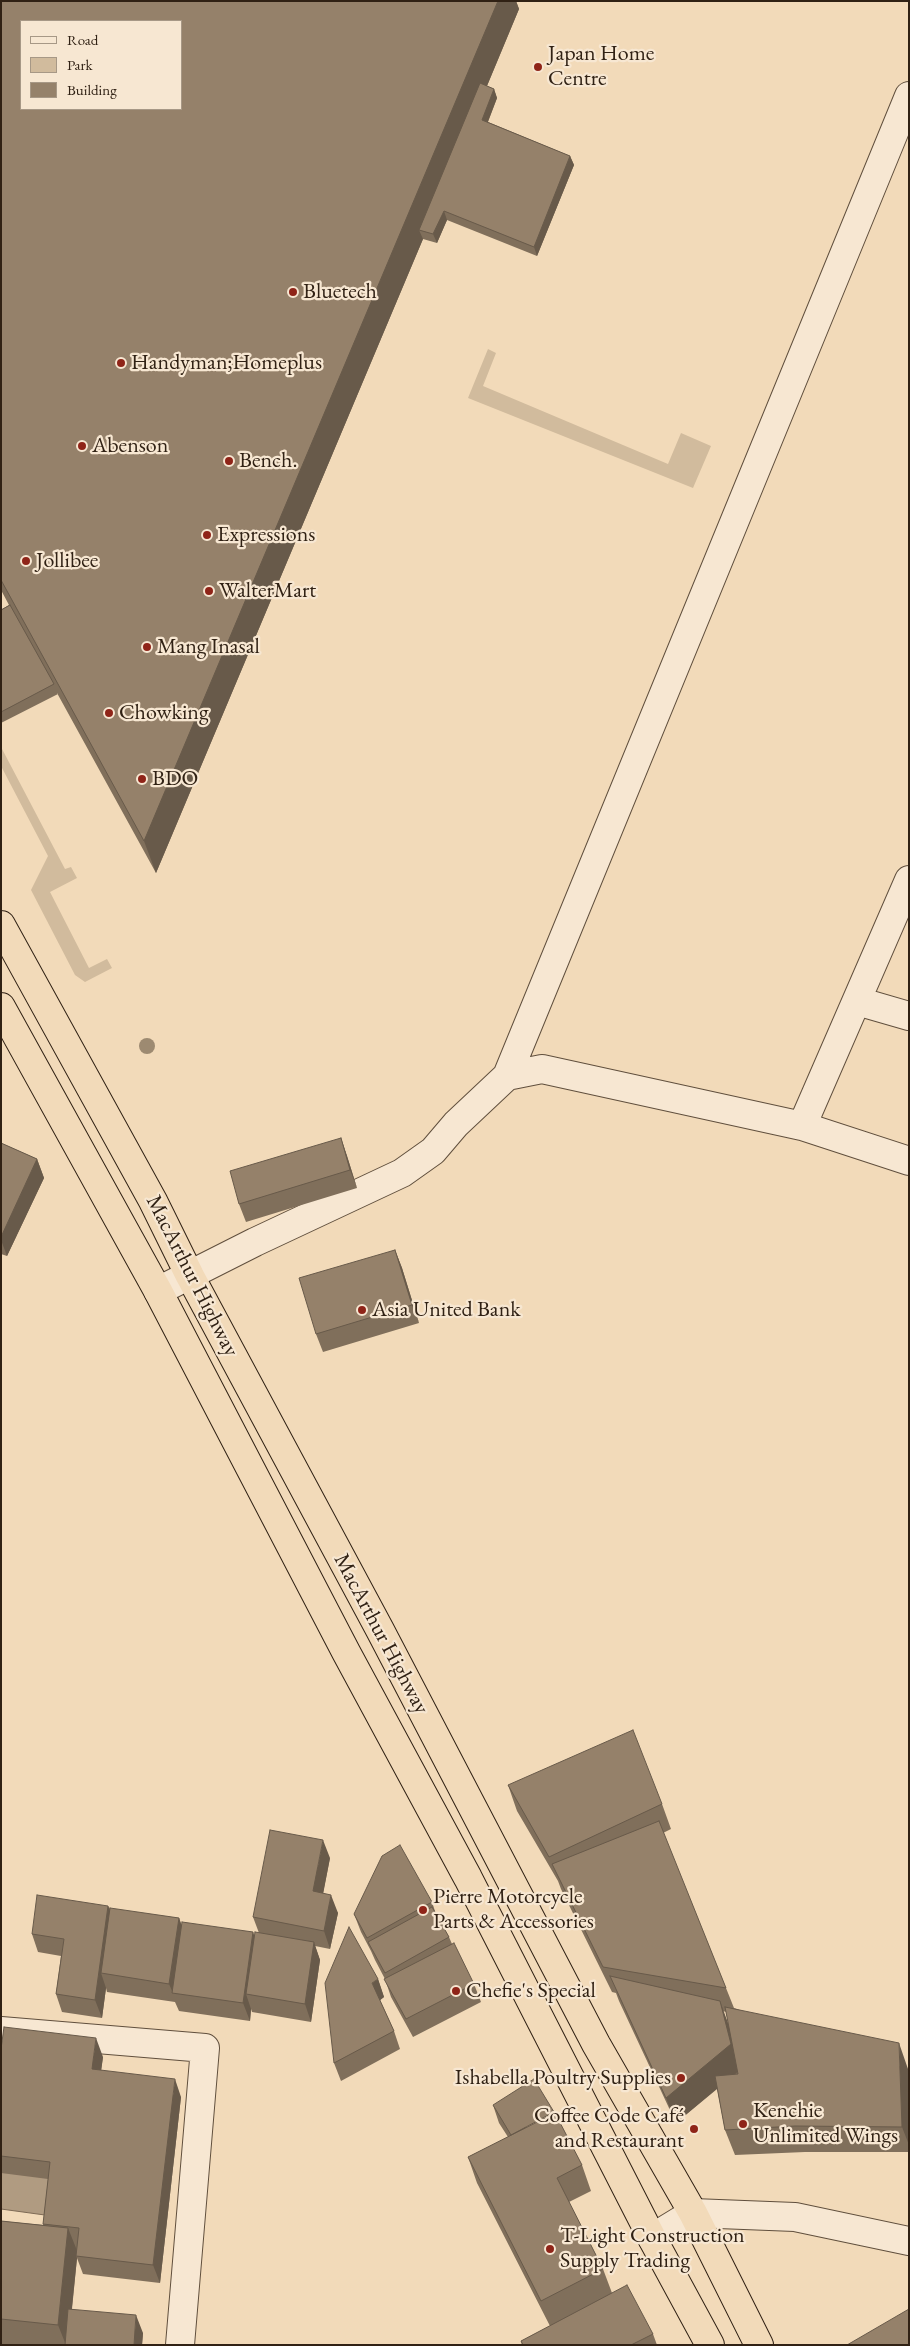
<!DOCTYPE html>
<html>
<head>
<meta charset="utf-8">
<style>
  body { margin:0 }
  #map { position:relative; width:910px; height:2346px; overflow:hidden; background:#f2dab9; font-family:"EB Garamond",serif }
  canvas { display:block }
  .frame { position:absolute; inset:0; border:2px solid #302114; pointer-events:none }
  .legend { position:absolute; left:20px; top:20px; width:162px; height:90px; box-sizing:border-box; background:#f7e7d2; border:1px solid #a79886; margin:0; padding:6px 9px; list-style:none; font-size:15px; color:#302114 }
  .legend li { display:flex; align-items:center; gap:10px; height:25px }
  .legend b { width:25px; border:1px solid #a79886 }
</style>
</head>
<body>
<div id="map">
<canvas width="910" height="2346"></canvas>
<div class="frame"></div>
<ul class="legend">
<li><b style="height:6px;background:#f7e7d2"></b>Road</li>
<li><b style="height:14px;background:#d1bb9d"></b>Park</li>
<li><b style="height:14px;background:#95816a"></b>Building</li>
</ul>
</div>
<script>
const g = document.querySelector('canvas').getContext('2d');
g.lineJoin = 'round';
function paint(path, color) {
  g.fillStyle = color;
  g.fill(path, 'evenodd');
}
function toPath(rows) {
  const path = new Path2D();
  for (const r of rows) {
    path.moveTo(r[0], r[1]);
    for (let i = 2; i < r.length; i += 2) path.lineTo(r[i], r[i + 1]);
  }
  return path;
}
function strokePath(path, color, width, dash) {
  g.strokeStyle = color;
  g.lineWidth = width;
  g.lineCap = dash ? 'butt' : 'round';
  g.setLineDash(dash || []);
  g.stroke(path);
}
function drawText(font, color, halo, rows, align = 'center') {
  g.font = font + ' "EB Garamond",serif';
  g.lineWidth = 4.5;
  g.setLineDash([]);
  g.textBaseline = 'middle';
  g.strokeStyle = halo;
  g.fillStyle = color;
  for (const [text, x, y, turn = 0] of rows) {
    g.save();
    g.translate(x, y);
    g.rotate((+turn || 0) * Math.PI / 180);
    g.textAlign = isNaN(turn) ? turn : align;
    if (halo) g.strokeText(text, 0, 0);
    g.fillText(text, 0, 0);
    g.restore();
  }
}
paint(toPath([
  [488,349,496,353,483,386,668,464,681,433,711,446,693,488,468,398],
  [1,747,65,869,71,867,77,878,50,892,89,968,107,959,112,968,85,982,75,975,31,890,48,856,1,766]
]), '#d1bb9d');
const water = toPath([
  [1,2169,57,2176,52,2216,1,2209,1,2169]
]);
paint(water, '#b09b81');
strokePath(water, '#7d6a55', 1);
const minor = toPath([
  [857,1001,909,1016],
  [507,1076,542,1069,802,1126,909,1161],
  [802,1126,909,880],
  [158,1291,255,1242,402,1173,433,1151,456,1124,507,1076,909,96],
  [1,2031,205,2048,180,2345],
  [652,2238,693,2213,795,2217,909,2241]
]);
const highway = toPath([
  [1,925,153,1201,190,1276,380,1630,596,2044,693,2213,759,2345],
  [1,1007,158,1291,346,1652,468,1878,652,2238,710,2345]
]);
strokePath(minor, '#604f3d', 30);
strokePath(highway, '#302114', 30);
strokePath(minor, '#f7e7d2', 28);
strokePath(highway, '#f2dab9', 28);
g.fillStyle = '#9d8a71';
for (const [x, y] of [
  [147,1046]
]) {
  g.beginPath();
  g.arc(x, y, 8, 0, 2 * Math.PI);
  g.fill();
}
paint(toPath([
  [1,1,516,1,519,9,487,86,494,89,497,98,488,122,570,156,574,165,537,256,447,220,437,243,423,239,156,873,57,693,58,694,1,723,1,610,9,605,1,590],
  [341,1138,347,1156,357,1188,246,1222,239,1204],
  [1,1143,37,1159,44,1178,7,1256,1,1254],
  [395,1250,402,1268,419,1323,323,1352,316,1334],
  [508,1785,662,1804,671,1829,663,1833,726,1988,734,2008,908,2069,909,2152,805,2152,735,2155,725,2130,717,2088,676,2123,619,2001,616,1993,612,1992,561,1889,558,1881,517,1811],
  [723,2011,726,2012,729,2026],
  [330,1858,323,1893,338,1913,330,1949,315,1946,320,1960,311,2022,252,2012,251,2009,250,2021,179,2011,175,2002,107,1992,106,1988,102,2018,62,2012,56,1994,61,1956,38,1952,32,1934,108,1906,110,1909,179,1918,182,1926,253,1932,254,1936,259,1933,253,1917],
  [432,1902,436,1914,449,1937,452,1944,474,1984,481,2002,413,2037,391,1997,385,1979,375,1960,371,1951,361,1932,354,1914],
  [378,1979,384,1997,380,2000,394,2031,400,2049,341,2081,334,2063],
  [1,2049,103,2057,101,2070,181,2097,160,2283,83,2274,77,2258,72,2309,143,2333,142,2345,13,2345,1,2344,1,2221,43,2225,48,2179,1,2173],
  [493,2105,582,2165,591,2191,569,2202,603,2269,612,2293,653,2334,657,2345,522,2345,521,2341,550,2326,477,2183,468,2157,508,2137,499,2123]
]), '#806f5b');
paint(toPath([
  [498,1,516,1,519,9,426,232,419,230,423,239,156,873,144,841],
  [494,89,497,98,485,129,482,120],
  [570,156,574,165,537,256,534,247],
  [444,211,447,220,437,243,433,234],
  [341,1138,347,1156,357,1188,350,1170],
  [37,1159,44,1178,7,1256,1,1240,1,1237],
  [395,1250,402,1268,419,1323,412,1305],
  [323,1840,330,1858,320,1910,313,1891],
  [331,1895,338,1913,330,1949,324,1931],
  [108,1906,115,1924,101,1973,106,1988,102,2018,95,2000],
  [179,1918,185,1936,173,1993,169,1984],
  [253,1932,259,1950,246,1994,251,2009,250,2021,243,2003],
  [314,1942,320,1960,311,2022,305,2004],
  [378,1979,384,1997,379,2001,372,1983],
  [720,2001,729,2026,740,2070,676,2123,666,2098],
  [96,2038,103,2057,99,2087,92,2069],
  [899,2043,908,2069,909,2145,902,2127],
  [175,2079,181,2097,160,2283,153,2265],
  [68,2228,78,2253,76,2256,77,2258,68,2345,66,2345,58,2325],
  [136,2315,143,2333,142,2345,134,2345]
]), '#685a4a');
const building = toPath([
  [1,1,498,1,144,841,1,580,1,1],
  [21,21,181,21,181,109,21,109,21,21],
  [480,83,494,89,482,120,570,156,534,247,444,211,433,234,419,230,480,83],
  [10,605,54,684,1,712,1,610,10,605],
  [341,1138,350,1170,239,1204,230,1171,341,1138],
  [1,1143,37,1159,1,1237,1,1143],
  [395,1250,412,1305,316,1334,299,1278,395,1250],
  [633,1730,662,1804,549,1857,508,1785,633,1730],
  [659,1821,726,1988,603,1967,552,1864,659,1821],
  [270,1830,323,1840,313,1891,331,1895,324,1931,253,1917,270,1830],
  [400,1845,432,1902,367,1938,354,1914,382,1856,400,1845],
  [37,1895,108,1906,95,2000,56,1994,64,1939,32,1934,37,1895],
  [432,1907,449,1937,385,1973,368,1942,432,1907],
  [110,1908,179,1918,169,1984,101,1973,110,1908],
  [182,1922,253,1932,243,2003,172,1993,182,1922],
  [349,1927,378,1979,372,1983,394,2031,334,2063,325,1983,349,1927],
  [255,1932,314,1942,305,2004,246,1994,255,1932],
  [454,1943,474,1984,406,2019,384,1979,454,1943],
  [610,1976,720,2001,731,2044,666,2098,610,1976],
  [725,2007,899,2043,902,2127,795,2126,725,2130,715,2076,738,2074,725,2007],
  [4,2027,96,2038,92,2069,175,2079,153,2265,76,2256,79,2228,43,2224,50,2162,1,2156,1,2049,4,2027],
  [534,2079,554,2112,511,2135,493,2105,534,2079],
  [555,2113,582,2165,557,2178,603,2269,541,2301,468,2157,555,2113],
  [1,2221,68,2228,58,2325,1,2319,1,2221],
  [627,2285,653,2334,631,2345,523,2345,521,2341,627,2285],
  [68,2309,136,2315,134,2345,65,2345,68,2309],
  [909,2309,909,2345,847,2345,909,2309]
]);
paint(building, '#95816a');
strokePath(building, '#685a4a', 1);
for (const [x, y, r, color] of [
  [538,67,5,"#8f2418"],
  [293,292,5,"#8f2418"],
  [121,363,5,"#8f2418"],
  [82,446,5,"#8f2418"],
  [229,461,5,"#8f2418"],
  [207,535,5,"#8f2418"],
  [26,561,5,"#8f2418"],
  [209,591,5,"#8f2418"],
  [147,647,5,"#8f2418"],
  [109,713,5,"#8f2418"],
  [142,779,5,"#8f2418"],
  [362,1310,5,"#8f2418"],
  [423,1910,5,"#8f2418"],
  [456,1991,5,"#8f2418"],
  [681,2078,5,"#8f2418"],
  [743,2124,5,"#8f2418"],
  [694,2129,5,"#8f2418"],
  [550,2249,5,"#8f2418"]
]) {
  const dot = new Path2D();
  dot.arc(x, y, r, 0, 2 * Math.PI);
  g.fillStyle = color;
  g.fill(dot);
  strokePath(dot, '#f7e7d2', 2);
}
drawText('22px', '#302114', '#f7e7d2', [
  ["Japan Home",548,54],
  ["Centre",548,79],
  ["Bluetech",303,292],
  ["Handyman;Homeplus",131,363],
  ["Abenson",92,446],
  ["Bench.",239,461],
  ["Expressions",217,535],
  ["Jollibee",36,561],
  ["WalterMart",219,591],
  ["Mang Inasal",157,647],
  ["Chowking",119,713],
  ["BDO",152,779],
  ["Asia United Bank",372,1310],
  ["Pierre Motorcycle",433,1897],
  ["Parts & Accessories",433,1922],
  ["Chefie's Special",466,1991],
  ["Ishabella Poultry Supplies",671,2078,"right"],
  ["Kenchie",753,2111],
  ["Unlimited Wings",753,2136],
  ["Coffee Code Café",684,2116,"right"],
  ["and Restaurant",684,2141,"right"],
  ["T-Light Construction",560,2236],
  ["Supply Trading",560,2261]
], 'left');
drawText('22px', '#302114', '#f7e7d2', [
  ["MacArthur Highway",192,1276,63],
  ["MacArthur Highway",381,1634,62]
]);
</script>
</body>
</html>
